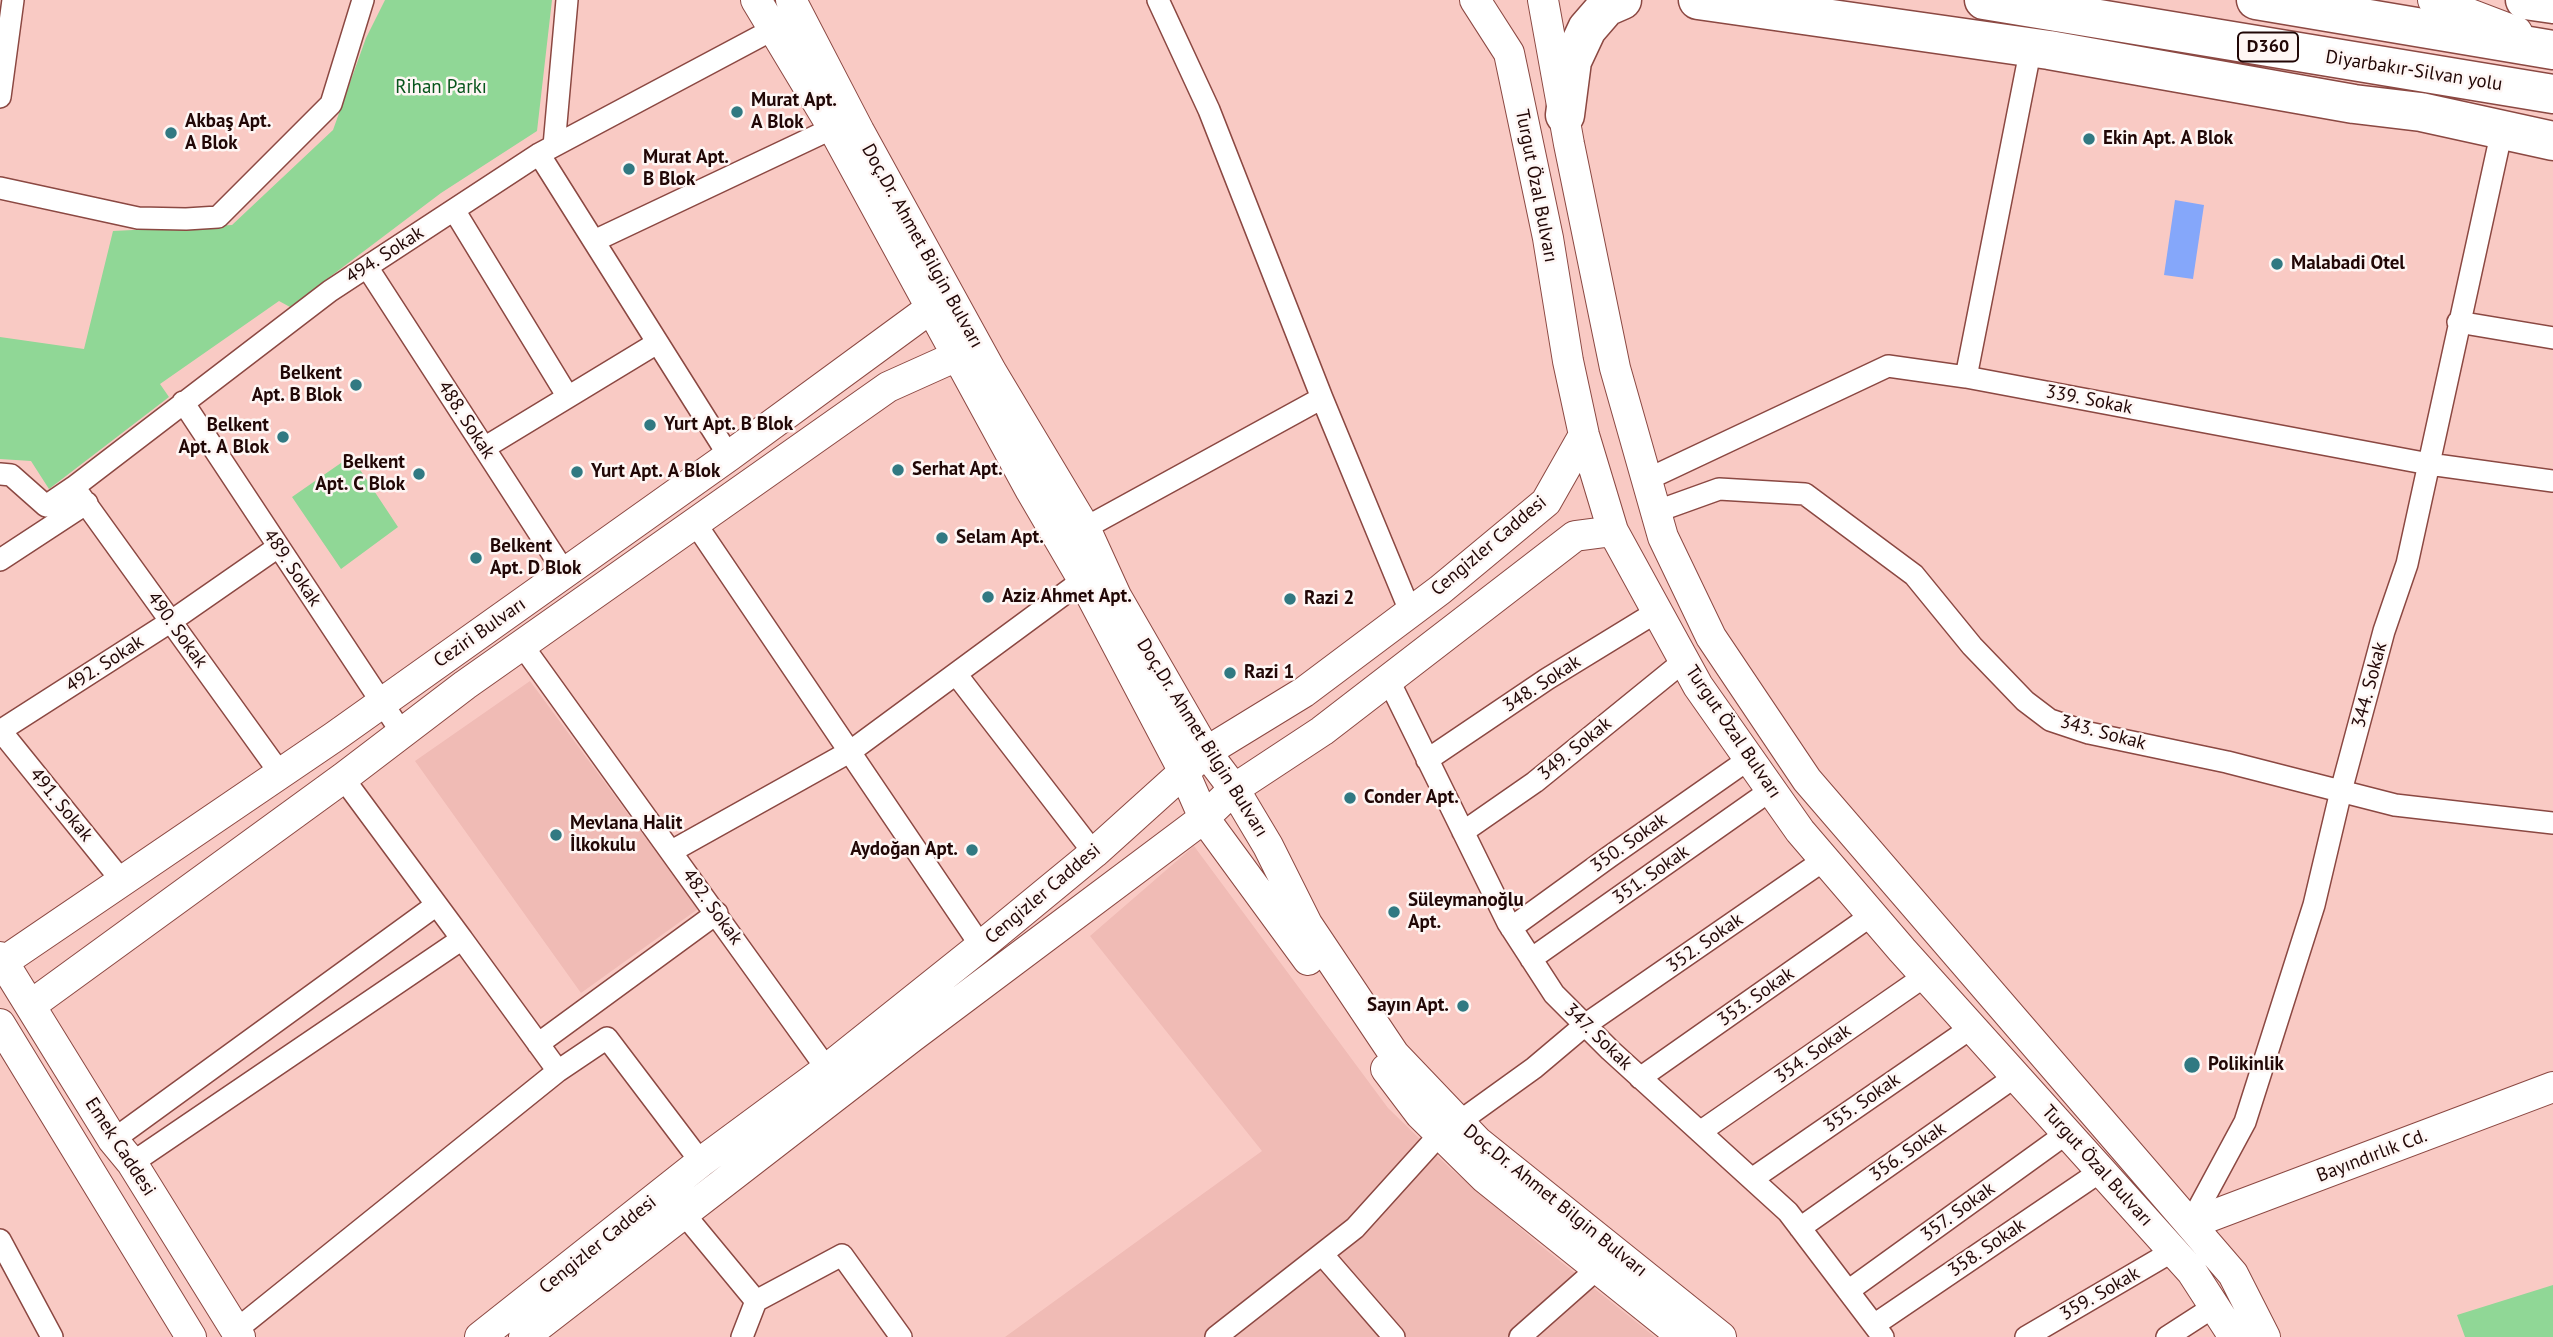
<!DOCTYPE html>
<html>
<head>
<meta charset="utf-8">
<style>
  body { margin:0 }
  canvas { display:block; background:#f9cac4 }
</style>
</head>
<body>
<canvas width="2553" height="1337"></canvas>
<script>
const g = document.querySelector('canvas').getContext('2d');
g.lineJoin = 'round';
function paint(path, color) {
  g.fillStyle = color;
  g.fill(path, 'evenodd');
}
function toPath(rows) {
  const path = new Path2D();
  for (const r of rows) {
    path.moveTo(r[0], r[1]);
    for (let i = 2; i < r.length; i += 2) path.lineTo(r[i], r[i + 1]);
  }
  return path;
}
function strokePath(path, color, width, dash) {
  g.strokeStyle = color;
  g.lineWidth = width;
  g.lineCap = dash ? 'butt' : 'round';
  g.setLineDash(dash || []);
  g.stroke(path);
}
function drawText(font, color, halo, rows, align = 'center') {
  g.font = font + ' "PT Sans",sans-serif';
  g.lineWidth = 5;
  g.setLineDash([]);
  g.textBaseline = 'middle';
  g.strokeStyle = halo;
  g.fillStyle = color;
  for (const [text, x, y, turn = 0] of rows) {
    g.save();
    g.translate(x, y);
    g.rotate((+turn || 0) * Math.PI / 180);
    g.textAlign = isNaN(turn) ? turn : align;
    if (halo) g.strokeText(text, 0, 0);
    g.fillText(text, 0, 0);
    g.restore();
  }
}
paint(toPath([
  [530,681,698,909,581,993,415,761],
  [1194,846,1388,1108,1450,1168,1540,1245,1655,1337,1005,1337,1262,1151,1090,936]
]), '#f0bbb5');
paint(toPath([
  [385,0,552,0,537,131,441,193,290,307,279,301,160,384,169,397,49,489,31,461,0,459,0,337,84,349,113,231,232,225,333,130,366,38],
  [351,456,398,527,341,569,292,497],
  [2553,1285,2553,1337,2465,1337,2457,1315]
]), '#90d796');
paint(toPath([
  [2175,200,2204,205,2193,279,2164,275]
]), '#85a7fa');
const street = toPath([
  [1158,0,1209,110,1322,398,1410,611],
  [0,97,13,0],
  [554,146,567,0],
  [539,154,729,456],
  [0,188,138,218,186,219,218,217,331,104,363,0],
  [454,210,568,397],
  [594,241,833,128],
  [367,267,565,573],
  [2458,322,2553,338],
  [1966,377,2031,47],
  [183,402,402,733],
  [484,448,657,343],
  [0,474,11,475,46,506,74,487,330,291,539,154,785,23],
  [1646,480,1888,366,1966,377,2429,464,2553,481],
  [74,487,280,773],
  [1655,512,1719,489,1805,494,1914,575,1972,646,2025,701,2050,720,2089,733,2227,762,2395,805,2553,823],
  [695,523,981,946],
  [1085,528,1322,398],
  [0,560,87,503],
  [522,645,827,1069],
  [956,674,1094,853],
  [1389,681,1508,923,1554,994,1610,1050,1788,1212,1883,1337],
  [0,730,122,881],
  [0,731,170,622,278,547],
  [1427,760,1547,679,1658,611],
  [343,778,462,939],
  [1463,832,1535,782,1684,661],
  [672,851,851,751,1083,580],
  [1511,928,1609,857,1749,759],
  [1531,959,1771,790],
  [538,1044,717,913],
  [1640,1078,1872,915],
  [1459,1122,1534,1068,1585,1025,1824,860],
  [1700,1132,1925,976],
  [113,1140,435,906],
  [132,1163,462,939,558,1071,607,1038,701,1162],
  [1752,1179,1971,1028],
  [684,1214,756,1301],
  [2190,1224,2245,1122,2314,905,2341,791,2384,631,2407,564,2502,130],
  [1800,1228,2016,1076],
  [0,1240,52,1337],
  [1322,1254,1394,1337],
  [1848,1291,2067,1133],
  [1874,1325,2101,1171],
  [236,1330,558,1071],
  [742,1337,756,1301,842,1255,901,1337],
  [1216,1337,1355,1228,1440,1134],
  [1520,1337,1597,1269],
  [2026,1337,2173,1251],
  [2167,1337,2215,1306]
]);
const secondary = toPath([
  [756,0,833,128,1031,491,1083,580,1183,770,1204,818,1308,960],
  [791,0,859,131,991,371,1085,528,1116,596,1206,752,1234,789,1268,846,1307,924,1394,1054,1478,1142,1721,1337],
  [1475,0,1509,53,1548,238,1568,361,1584,435,1613,531,1698,686,1800,831,1902,950,2192,1272,2234,1337],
  [1543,0,1569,144,1615,368,1663,537,1711,637,1807,780,2233,1274,2265,1337],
  [2433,0,2517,32],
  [0,957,113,1140,132,1163,240,1337],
  [3,962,334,737,729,456,931,308,949,302],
  [31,1005,343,778,465,685,888,387,957,356,975,352],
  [0,1024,191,1337],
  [1386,1069,1420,1114,1485,1178,1683,1337],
  [2190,1224,2553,1087],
  [480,1337,701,1162,827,1069,981,946,1094,853,1206,752,1304,692,1440,590,1546,502,1584,435],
  [524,1337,912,1037,1204,818,1234,789,1322,731,1575,536,1613,531]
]);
const highway = toPath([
  [1698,0,2049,50,2354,104,2421,112,2553,141],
  [1984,0,2553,94],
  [2256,0,2553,50],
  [2525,0,2553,4],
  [1565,115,1572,61,1587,29,1606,7,1622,0]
]);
strokePath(street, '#8b4842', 24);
strokePath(secondary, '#8b4842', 32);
strokePath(highway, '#8b4842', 41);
strokePath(street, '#fff', 21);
strokePath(secondary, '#fff', 30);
strokePath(highway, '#fff', 38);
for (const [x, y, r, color] of [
  [737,112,7,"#317982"],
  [171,133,7,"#317982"],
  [2089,139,7,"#317982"],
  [629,169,7,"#317982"],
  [2277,264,7,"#317982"],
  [356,385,7,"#317982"],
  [650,425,7,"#317982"],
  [283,437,7,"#317982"],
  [898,470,7,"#317982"],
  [577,472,7,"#317982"],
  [419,474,7,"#317982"],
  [942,538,7,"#317982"],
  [476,558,7,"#317982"],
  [988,597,7,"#317982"],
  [1290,599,7,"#317982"],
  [1230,673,7,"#317982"],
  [1350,798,7,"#317982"],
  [556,835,7,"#317982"],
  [972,850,7,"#317982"],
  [1394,912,7,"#317982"],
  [1463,1006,7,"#317982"],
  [2192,1065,9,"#317982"]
]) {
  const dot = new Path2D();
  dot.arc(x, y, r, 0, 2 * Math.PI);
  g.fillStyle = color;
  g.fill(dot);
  strokePath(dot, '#fef6f4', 2.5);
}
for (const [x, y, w] of [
  [2268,47,60]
]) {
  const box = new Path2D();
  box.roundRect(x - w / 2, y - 14.5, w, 29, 5);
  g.fillStyle = '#fef6f4';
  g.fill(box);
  strokePath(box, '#210706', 2);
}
drawText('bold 18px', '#210706', null, [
  ["D360",2268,47]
]);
drawText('19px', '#210706', '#fef6f4', [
  ["Diyarbakır-Silvan yolu",2414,71,9],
  ["Turgut Özal Bulvarı",1536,186,79],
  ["Doç.Dr. Ahmet Bilgin Bulvarı",922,246,61],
  ["494. Sokak",385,255,-33],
  ["339. Sokak",2089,400,11],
  ["488. Sokak",466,420,57],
  ["Cengizler Caddesi",1489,546,-40],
  ["489. Sokak",292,568,56],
  ["490. Sokak",177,630,54],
  ["Ceziri Bulvarı",480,633,-35],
  ["492. Sokak",105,664,-33],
  ["348. Sokak",1542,684,-33],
  ["344. Sokak",2370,685,-75],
  ["Turgut Özal Bulvarı",1733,732,56],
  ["343. Sokak",2103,733,15],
  ["Doç.Dr. Ahmet Bilgin Bulvarı",1202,738,58],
  ["349. Sokak",1575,749,-39],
  ["491. Sokak",61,805,51],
  ["350. Sokak",1629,843,-35],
  ["351. Sokak",1651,875,-35],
  ["Cengizler Caddesi",1043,894,-40],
  ["482. Sokak",712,907,54],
  ["352. Sokak",1705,943,-35],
  ["353. Sokak",1756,997,-35],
  ["347. Sokak",1598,1037,44],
  ["354. Sokak",1813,1054,-35],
  ["355. Sokak",1862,1103,-35],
  ["Emek Caddesi",120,1147,57],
  ["356. Sokak",1908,1152,-35],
  ["Bayındırlık Cd.",2372,1156,-21],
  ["Turgut Özal Bulvarı",2097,1166,48],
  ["Doç.Dr. Ahmet Bilgin Bulvarı",1555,1201,39],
  ["357. Sokak",1958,1212,-36],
  ["Cengizler Caddesi",598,1245,-39],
  ["358. Sokak",1987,1248,-34],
  ["359. Sokak",2100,1294,-30]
]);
drawText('19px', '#06541b', '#fef6f4', [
  ["Rihan Parkı",441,88]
]);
drawText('bold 19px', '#210706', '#fef6f4', [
  ["Murat Apt.",751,101],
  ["A Blok",751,123],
  ["Akbaş Apt.",185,122],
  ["A Blok",185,144],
  ["Ekin Apt. A Blok",2103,139],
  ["Murat Apt.",643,158],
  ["B Blok",643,180],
  ["Malabadi Otel",2291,264],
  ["Belkent",342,374,"right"],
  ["Apt. B Blok",342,396,"right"],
  ["Yurt Apt. B Blok",664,425],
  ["Belkent",269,426,"right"],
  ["Apt. A Blok",269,448,"right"],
  ["Belkent",405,463,"right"],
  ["Apt. C Blok",405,485,"right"],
  ["Serhat Apt.",912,470],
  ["Yurt Apt. A Blok",591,472],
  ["Selam Apt.",956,538],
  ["Belkent",490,547],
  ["Apt. D Blok",490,569],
  ["Aziz Ahmet Apt.",1002,597],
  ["Razi 2",1304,599],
  ["Razi 1",1244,673],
  ["Conder Apt.",1364,798],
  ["Mevlana Halit",570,824],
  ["İlkokulu",570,846],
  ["Aydoğan Apt.",958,850,"right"],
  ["Süleymanoğlu",1408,901],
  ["Apt.",1408,923],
  ["Sayın Apt.",1449,1006,"right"],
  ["Polikinlik",2208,1065]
], 'left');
</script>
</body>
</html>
